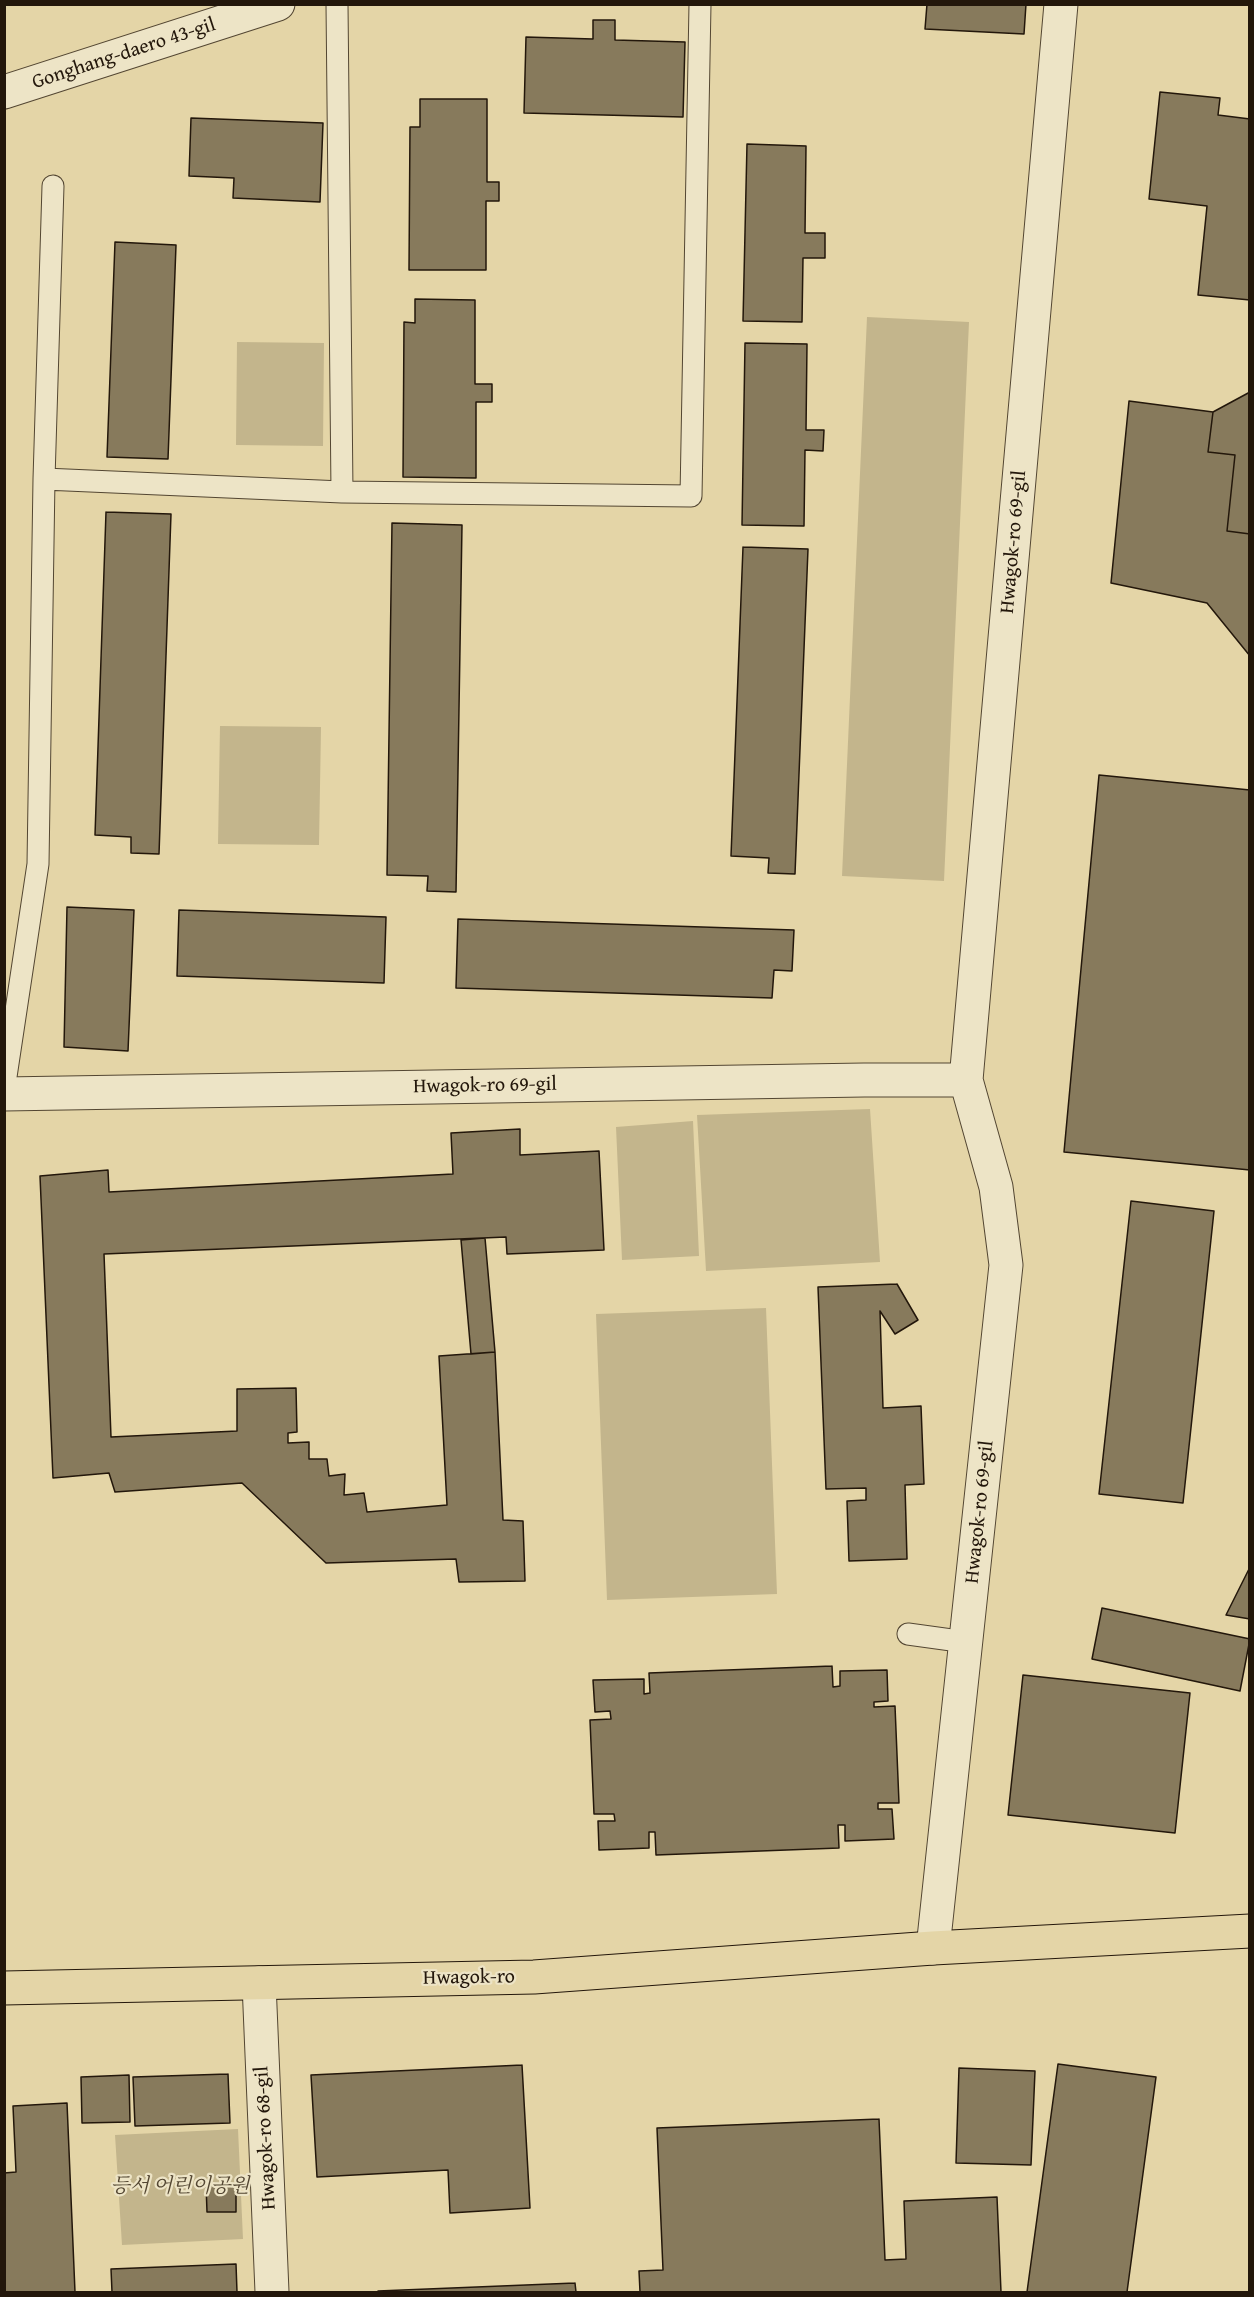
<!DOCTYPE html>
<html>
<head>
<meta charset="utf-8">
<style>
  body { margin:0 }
  #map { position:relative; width:1254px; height:2297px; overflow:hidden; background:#e4d5a7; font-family:"Gentium Book Plus",serif }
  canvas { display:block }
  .frame { position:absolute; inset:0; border:6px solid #23170b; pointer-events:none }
</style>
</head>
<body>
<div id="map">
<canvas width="1254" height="2297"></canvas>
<div class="frame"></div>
</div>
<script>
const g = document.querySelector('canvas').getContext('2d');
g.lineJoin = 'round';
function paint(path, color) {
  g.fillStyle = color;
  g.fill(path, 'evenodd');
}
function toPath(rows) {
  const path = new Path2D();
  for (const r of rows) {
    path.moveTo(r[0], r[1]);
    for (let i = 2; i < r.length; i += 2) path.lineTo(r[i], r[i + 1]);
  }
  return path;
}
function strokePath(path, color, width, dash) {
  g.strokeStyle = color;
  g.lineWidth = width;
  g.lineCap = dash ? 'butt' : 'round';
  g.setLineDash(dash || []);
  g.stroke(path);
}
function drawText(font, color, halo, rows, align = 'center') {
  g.font = font + ' "Gentium Book Plus","Noto Serif KR",serif';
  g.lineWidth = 4.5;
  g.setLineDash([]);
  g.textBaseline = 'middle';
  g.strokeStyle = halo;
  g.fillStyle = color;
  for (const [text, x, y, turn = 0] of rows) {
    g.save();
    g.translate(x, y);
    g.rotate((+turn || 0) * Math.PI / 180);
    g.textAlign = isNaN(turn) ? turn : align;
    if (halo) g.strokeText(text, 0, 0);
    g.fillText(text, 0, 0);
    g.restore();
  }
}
paint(toPath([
  [867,317,969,322,944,881,842,876],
  [237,342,324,343,323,446,236,445],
  [220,726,321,727,319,845,218,844],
  [870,1109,880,1262,706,1271,697,1115],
  [693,1121,699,1256,622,1260,616,1127],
  [766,1308,777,1594,607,1600,596,1314],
  [238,2129,243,2239,122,2245,115,2135]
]), '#c3b58c');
const building = toPath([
  [927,4,1026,4,1024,34,925,29,927,4],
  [593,20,615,20,615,40,685,42,683,117,524,113,526,37,593,39,593,20],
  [1160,92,1220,98,1218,115,1250,119,1250,300,1198,295,1207,206,1149,199,1160,92],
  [420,99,487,99,487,182,499,182,499,201,486,201,486,270,409,270,410,127,420,127,420,99],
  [191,118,323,123,320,202,233,198,234,178,189,176,191,118],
  [747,144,806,146,805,233,825,233,825,258,803,258,802,322,743,321,747,144],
  [115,242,176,245,168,459,107,457,115,242],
  [415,299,475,300,475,384,492,384,492,402,476,402,476,478,403,477,404,322,415,323,415,299],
  [745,343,807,344,806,430,824,430,823,451,805,450,804,526,742,525,745,343],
  [1250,392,1250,534,1227,531,1235,455,1208,452,1213,412,1250,392],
  [1129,401,1213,412,1208,452,1235,455,1227,531,1250,534,1250,656,1207,603,1111,583,1129,401],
  [106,512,171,514,159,854,131,853,131,837,95,835,106,512],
  [392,523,462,525,456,892,427,891,428,876,387,875,392,523],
  [743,547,808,549,795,874,768,873,769,858,731,856,743,547],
  [1099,775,1250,790,1250,1170,1064,1152,1099,775],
  [67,907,134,910,128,1051,64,1047,67,907],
  [179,910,386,917,384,983,177,976,179,910],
  [458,919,794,930,792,971,774,970,772,998,456,988,458,919],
  [520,1129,520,1155,599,1151,604,1250,507,1254,506,1237,104,1254,111,1437,237,1431,237,1389,296,1388,297,1432,288,1433,288,1443,309,1442,309,1459,327,1459,329,1476,345,1474,344,1495,364,1493,367,1512,447,1505,439,1356,495,1352,503,1520,523,1521,525,1581,459,1582,456,1559,326,1563,242,1483,115,1492,109,1473,53,1478,40,1176,108,1170,109,1192,453,1174,451,1133,520,1129],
  [1131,1201,1214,1211,1183,1503,1099,1494,1131,1201],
  [485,1238,495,1352,471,1354,461,1240,485,1238],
  [897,1284,918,1320,895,1334,880,1311,883,1408,921,1406,924,1484,905,1485,907,1559,849,1561,847,1501,866,1500,866,1488,826,1489,818,1287,897,1284],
  [1250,1567,1250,1619,1226,1615,1250,1567],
  [1102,1608,1250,1639,1240,1691,1092,1659,1102,1608],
  [832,1666,833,1687,840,1686,840,1671,887,1670,888,1701,874,1702,874,1707,895,1706,899,1803,878,1803,878,1809,892,1809,894,1839,845,1841,845,1825,838,1825,839,1848,656,1855,655,1832,649,1832,649,1848,599,1850,598,1821,615,1821,614,1814,594,1814,590,1720,611,1719,610,1711,595,1712,593,1680,644,1679,644,1694,650,1693,649,1673,832,1666],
  [1023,1675,1190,1693,1175,1833,1008,1815,1023,1675],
  [1058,2064,1156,2077,1127,2292,1027,2292,1058,2064],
  [522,2065,530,2208,450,2213,448,2170,317,2177,311,2075,522,2065],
  [959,2068,1035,2071,1031,2165,956,2163,959,2068],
  [228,2074,230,2123,135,2126,133,2077,228,2074],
  [129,2075,130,2122,82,2123,81,2077,129,2075],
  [67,2103,75,2292,4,2292,4,2173,16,2172,13,2106,67,2103],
  [879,2119,885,2260,906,2259,904,2201,997,2197,1001,2292,640,2292,639,2271,663,2270,657,2128,879,2119],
  [206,2184,236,2184,236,2212,207,2212,206,2184],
  [236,2264,237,2292,112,2292,111,2269,236,2264],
  [575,2283,576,2292,378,2292,378,2291,575,2283]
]);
paint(building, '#877a5c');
strokePath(building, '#23170b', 1.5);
const service = toPath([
  [337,4,342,492],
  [44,479,53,186],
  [4,1090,38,864,44,479,342,492,691,496,700,4],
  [908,1634,966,1642]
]);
const minor = toPath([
  [4,92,278,4],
  [4,1094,864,1080,966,1080],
  [933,1948,1006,1265,996,1187,966,1080,1061,4],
  [259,1983,272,2292]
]);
const primary = toPath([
  [4,1988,534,1977,933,1948,1250,1931]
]);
strokePath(service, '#534632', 23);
strokePath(minor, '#534632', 35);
strokePath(primary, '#23170b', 35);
strokePath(service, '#ede4c6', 21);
strokePath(minor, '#ede4c6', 33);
strokePath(primary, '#e4d5a7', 33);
drawText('20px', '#23170b', '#ede4c6', [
  ["Gonghang-daero 43-gil",124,54,-18],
  ["Hwagok-ro 69-gil",1014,542,-85],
  ["Hwagok-ro 69-gil",485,1086,-1],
  ["Hwagok-ro 69-gil",980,1512,-84],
  ["Hwagok-ro",469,1978,-1],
  ["Hwagok-ro 68-gil",266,2138,-93]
]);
drawText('italic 20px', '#534632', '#ede4c6', [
  ["등서 어린이공원",180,2187]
]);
</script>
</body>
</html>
